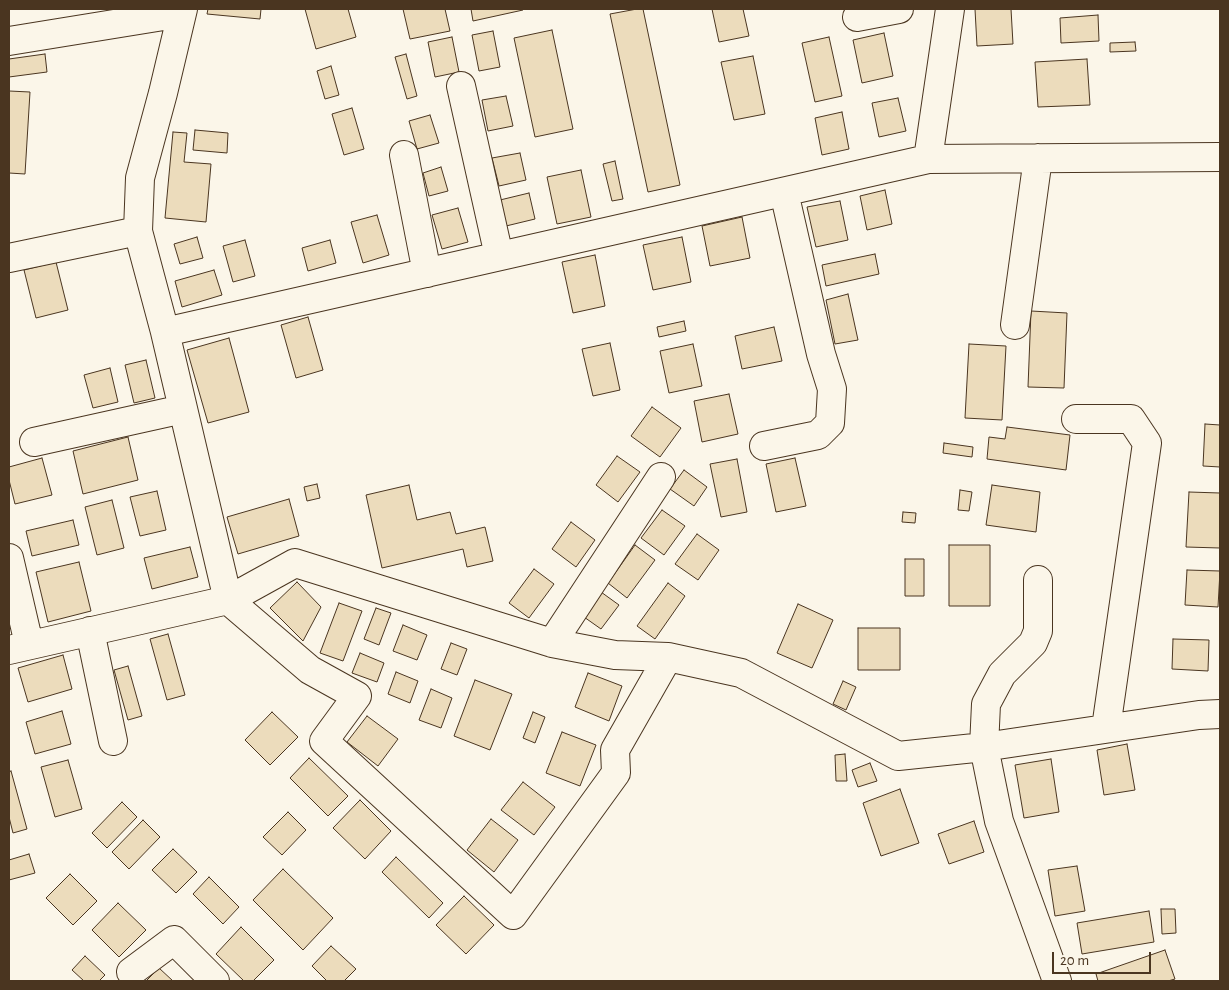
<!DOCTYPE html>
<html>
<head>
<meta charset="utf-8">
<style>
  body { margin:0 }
  #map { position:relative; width:1229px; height:990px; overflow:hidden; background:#fbf6e9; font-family:"Alegreya Sans",sans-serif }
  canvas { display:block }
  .frame { position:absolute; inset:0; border:10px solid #4a3520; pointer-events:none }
  .scale { position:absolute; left:1052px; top:952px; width:99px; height:22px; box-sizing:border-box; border:2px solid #4a3520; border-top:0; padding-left:6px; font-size:15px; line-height:18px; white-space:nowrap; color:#4a3520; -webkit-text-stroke:4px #fbf6e9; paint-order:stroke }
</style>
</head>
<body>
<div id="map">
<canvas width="1229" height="990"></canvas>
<div class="frame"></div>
<div class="scale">20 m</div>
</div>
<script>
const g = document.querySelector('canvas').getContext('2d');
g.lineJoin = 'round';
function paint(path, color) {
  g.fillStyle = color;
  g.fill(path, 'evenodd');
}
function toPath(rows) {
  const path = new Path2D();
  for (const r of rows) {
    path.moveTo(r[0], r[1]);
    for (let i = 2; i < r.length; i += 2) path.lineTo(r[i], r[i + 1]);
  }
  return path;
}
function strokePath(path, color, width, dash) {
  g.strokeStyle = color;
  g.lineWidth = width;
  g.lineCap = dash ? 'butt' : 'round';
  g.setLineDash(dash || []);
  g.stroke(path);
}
const building = toPath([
  [208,9,261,9,260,19,207,14,208,9],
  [305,9,348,9,356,37,316,49,305,9],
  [403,9,445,9,450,31,410,39,403,9],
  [471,9,523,9,523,10,473,21,471,9],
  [637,9,643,9,680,185,648,192,610,14,637,9],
  [712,9,743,9,749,36,719,42,712,9],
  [975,9,1011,9,1013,44,977,46,975,9],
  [1098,15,1099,41,1061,43,1060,18,1098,15],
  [552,30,573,129,535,137,514,38,552,30],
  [493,31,500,67,479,71,472,35,493,31],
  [884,33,893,76,862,83,853,40,884,33],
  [452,37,459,72,435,77,428,42,452,37],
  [829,37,842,96,815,102,802,43,829,37],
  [1135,42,1136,51,1110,52,1110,43,1135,42],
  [45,54,47,72,9,77,9,59,45,54],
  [406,54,417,96,407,99,395,57,406,54],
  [753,56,765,114,734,120,721,62,753,56],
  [1087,59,1090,105,1038,107,1035,62,1087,59],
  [331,66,339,95,325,99,317,71,331,66],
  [9,91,30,92,25,174,9,173,9,91],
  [506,96,513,126,488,131,482,100,506,96],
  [898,98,906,131,879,137,872,103,898,98],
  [352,108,364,149,344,155,332,114,352,108],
  [842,112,849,149,822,155,815,118,842,112],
  [430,115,439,143,417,149,409,121,430,115],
  [195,130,228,133,227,153,193,150,195,130],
  [173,132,187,133,184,162,211,164,206,222,165,218,173,132],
  [520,153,526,180,499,186,492,158,520,153],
  [615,161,623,199,612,201,603,164,615,161],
  [441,167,448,191,429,196,423,173,441,167],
  [581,170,591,217,557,224,547,177,581,170],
  [885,190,892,224,867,230,860,196,885,190],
  [529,193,535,219,506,226,500,200,529,193],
  [840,201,848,240,816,247,807,207,840,201],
  [458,208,468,242,442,249,432,215,458,208],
  [377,215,389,255,363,263,351,222,377,215],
  [742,217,750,258,710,266,702,226,742,217],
  [197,237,203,258,180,264,174,244,197,237],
  [682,237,691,282,653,290,643,245,682,237],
  [245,240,255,276,233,282,223,246,245,240],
  [330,240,336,263,308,271,302,248,330,240],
  [875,254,879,274,826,286,822,265,875,254],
  [595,255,605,306,573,313,562,262,595,255],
  [56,262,68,310,36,318,24,270,56,262],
  [214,270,222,295,182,307,175,281,214,270],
  [848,294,858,340,835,344,826,300,848,294],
  [1031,311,1067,313,1064,388,1028,387,1031,311],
  [308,317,323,370,296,378,281,325,308,317],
  [684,321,686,331,659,337,657,327,684,321],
  [774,327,782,361,742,369,735,336,774,327],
  [229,338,249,412,208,423,187,350,229,338],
  [610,343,620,390,593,396,582,349,610,343],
  [693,344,702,386,669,393,660,351,693,344],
  [969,344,1006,346,1002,420,965,418,969,344],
  [146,360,155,398,134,403,125,365,146,360],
  [110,368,118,402,93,408,84,375,110,368],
  [729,394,738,434,702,442,694,401,729,394],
  [652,407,681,428,660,457,631,436,652,407],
  [1205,424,1220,425,1220,467,1203,466,1205,424],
  [1007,427,1070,435,1066,470,987,459,989,437,1005,439,1007,427],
  [128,437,138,480,83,494,73,451,128,437],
  [944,443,973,447,972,457,943,453,944,443],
  [617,456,640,472,618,502,596,485,617,456],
  [42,458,52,495,15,504,9,480,9,467,42,458],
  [795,458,806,506,776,512,766,464,795,458],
  [737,459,747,512,721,517,710,464,737,459],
  [684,470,707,487,694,506,670,489,684,470],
  [317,484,320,498,307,501,304,487,317,484],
  [409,485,417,520,450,512,456,534,485,527,493,561,467,567,463,549,382,568,366,495,409,485],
  [992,485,1040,492,1036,532,986,525,992,485],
  [960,490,972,492,969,511,958,510,960,490],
  [157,491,166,530,140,536,130,497,157,491],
  [1189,492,1220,493,1220,548,1186,547,1189,492],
  [289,499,299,536,238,554,227,517,289,499],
  [112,500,124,548,97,555,85,507,112,500],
  [662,510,685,526,664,555,641,538,662,510],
  [903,512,916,513,915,523,902,522,903,512],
  [73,520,79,545,32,556,26,531,73,520],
  [571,522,595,540,576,567,552,549,571,522],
  [697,534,719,550,698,580,675,564,697,534],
  [635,545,655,560,627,598,608,583,635,545],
  [949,545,990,545,990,606,949,606,949,545],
  [190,547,198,577,152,589,144,558,190,547],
  [905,559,924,559,924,596,905,596,905,559],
  [79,562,91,611,48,622,36,572,79,562],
  [534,569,554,584,529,618,509,603,534,569],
  [1187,570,1220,571,1218,607,1185,605,1187,570],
  [297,582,321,607,303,641,270,608,297,582],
  [668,583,685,596,655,639,637,626,668,583],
  [601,592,619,605,601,629,584,617,601,592],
  [339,603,362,611,343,661,320,653,339,603],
  [798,604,833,620,812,668,777,653,798,604],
  [376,608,391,613,379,645,364,639,376,608],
  [403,625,427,635,417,660,393,651,403,625],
  [858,628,900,628,900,670,858,670,858,628],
  [168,634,185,695,167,700,150,639,168,634],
  [1173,639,1209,640,1208,671,1172,669,1173,639],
  [451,643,467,649,457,675,441,669,451,643],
  [360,653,384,663,377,682,352,673,360,653],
  [63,655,72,689,28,702,18,668,63,655],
  [128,666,142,716,128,720,114,670,128,666],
  [396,672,418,681,410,703,388,694,396,672],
  [588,673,622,686,609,721,575,707,588,673],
  [475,680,512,694,490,750,454,736,475,680],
  [843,681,856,687,846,710,833,704,843,681],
  [431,689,452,698,441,728,419,720,431,689],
  [62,711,71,744,35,754,26,722,62,711],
  [272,712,298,737,270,765,245,740,272,712],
  [533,712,545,717,535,743,523,738,533,712],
  [367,716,398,739,378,766,347,742,367,716],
  [562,732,596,745,580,786,546,773,562,732],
  [1127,744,1135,790,1104,795,1097,750,1127,744],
  [845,754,847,781,836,781,835,755,845,754],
  [309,758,348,796,328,816,290,778,309,758],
  [1051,759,1059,812,1024,818,1015,765,1051,759],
  [68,760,82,809,55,817,41,767,68,760],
  [870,763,877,781,858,787,852,770,870,763],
  [11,771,27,829,13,833,9,817,9,772,11,771],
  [523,782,555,807,534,835,501,810,523,782],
  [900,789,919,843,881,856,863,803,900,789],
  [360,800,391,831,365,859,333,828,360,800],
  [122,802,137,817,107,848,92,833,122,802],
  [288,812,306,830,282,855,263,837,288,812],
  [491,819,518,840,494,872,467,850,491,819],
  [143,820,160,837,129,869,112,852,143,820],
  [974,821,984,852,949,864,938,834,974,821],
  [173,849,197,872,176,893,152,870,173,849],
  [29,854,35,873,9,880,9,860,29,854],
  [396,857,443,903,429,918,382,872,396,857],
  [1077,866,1085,911,1055,916,1048,870,1077,866],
  [283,869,333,918,303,950,253,900,283,869],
  [70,874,97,901,73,925,46,898,70,874],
  [209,877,239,907,223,924,193,894,209,877],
  [464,896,494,925,466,954,436,925,464,896],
  [118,903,146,930,119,957,92,930,118,903],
  [1161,909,1175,909,1176,933,1162,934,1161,909],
  [1149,911,1154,942,1082,954,1077,923,1149,911],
  [241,927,274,960,253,981,244,981,216,954,241,927],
  [331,946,356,969,344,981,327,981,312,966,331,946],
  [1165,950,1175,979,1168,981,1098,981,1096,974,1165,950],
  [85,956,105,975,99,981,84,981,72,970,85,956],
  [159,968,173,981,146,981,159,968]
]);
paint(building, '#ecdcbc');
strokePath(building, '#4a3520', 1);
const street = toPath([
  [183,9,163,93,140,178,138,231,165,332,228,600,310,670,357,696,324,741,513,915,616,773,615,750,668,657],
  [857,17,899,9],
  [9,41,182,13],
  [461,86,499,256],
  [404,155,427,273],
  [928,159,950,9],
  [9,258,138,231],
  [1015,325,1038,158],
  [165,332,928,159,1220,157],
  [1076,419,1131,419,1147,443,1106,728],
  [34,442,183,409],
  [764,446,818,435,830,423,832,389,821,354,784,192],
  [9,558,29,644],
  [1038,580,1038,631,1033,643,1002,674,986,704,984,747,999,821,1057,981],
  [90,631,113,741],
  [552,643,661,477],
  [9,650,228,600,295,563,552,643,615,655,668,657,741,673,898,756,984,747,1199,715,1220,714],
  [131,972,174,940,215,981]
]);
strokePath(street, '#4a3520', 30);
strokePath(street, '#fbf6e9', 28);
</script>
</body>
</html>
